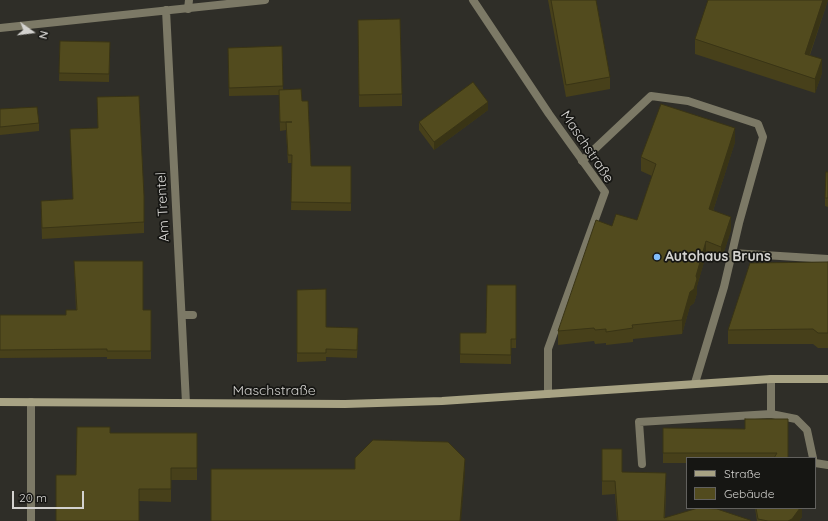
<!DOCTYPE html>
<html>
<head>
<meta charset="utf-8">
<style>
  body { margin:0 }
  #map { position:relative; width:828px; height:521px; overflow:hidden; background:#2f2e28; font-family:Quicksand,sans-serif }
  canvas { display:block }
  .legend { position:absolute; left:686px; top:457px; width:130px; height:52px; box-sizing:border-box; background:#161613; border:1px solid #62615e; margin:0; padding:5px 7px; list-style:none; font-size:12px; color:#d3d2cf }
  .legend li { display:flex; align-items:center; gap:8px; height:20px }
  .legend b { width:20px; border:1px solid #62615e }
  .north { position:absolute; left:12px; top:12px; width:40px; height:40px; -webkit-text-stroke:3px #161613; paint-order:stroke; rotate:104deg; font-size:11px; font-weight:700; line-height:16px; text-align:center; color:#d3d2cf }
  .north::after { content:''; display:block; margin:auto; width:14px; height:18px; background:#d3d2cf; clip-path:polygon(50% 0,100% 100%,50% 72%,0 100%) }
  .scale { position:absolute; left:12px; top:491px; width:72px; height:18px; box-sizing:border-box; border:2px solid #d3d2cf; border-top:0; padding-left:5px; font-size:12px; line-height:14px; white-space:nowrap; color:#d3d2cf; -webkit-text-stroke:3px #161613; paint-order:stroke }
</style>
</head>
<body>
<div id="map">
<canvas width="828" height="521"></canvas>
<ul class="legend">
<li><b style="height:5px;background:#a8a384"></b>Straße</li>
<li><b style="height:11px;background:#524b1e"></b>Gebäude</li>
</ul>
<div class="north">N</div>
<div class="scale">20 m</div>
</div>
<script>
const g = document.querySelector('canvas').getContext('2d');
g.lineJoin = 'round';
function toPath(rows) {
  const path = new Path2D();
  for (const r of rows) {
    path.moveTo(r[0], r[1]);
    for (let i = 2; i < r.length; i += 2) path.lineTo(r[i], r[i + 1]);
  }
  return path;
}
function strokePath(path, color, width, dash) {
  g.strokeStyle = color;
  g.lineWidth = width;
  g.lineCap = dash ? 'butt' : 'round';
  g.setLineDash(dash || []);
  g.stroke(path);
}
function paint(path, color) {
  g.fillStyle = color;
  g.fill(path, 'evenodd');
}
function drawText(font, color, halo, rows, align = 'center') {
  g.font = font + ' Quicksand,sans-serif';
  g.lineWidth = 3.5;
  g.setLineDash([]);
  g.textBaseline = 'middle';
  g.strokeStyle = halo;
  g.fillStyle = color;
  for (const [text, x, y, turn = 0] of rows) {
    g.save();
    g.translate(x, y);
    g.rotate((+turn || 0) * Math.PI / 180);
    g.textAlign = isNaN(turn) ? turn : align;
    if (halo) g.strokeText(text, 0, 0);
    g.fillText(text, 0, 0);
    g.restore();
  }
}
strokePath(toPath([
  [188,9,189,0],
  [582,161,651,96,688,101,758,124,763,137,739,223,724,287,695,383],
  [732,253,828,259],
  [182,315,193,315],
  [771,414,771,379],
  [815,463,828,465],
  [642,464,639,422,771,414,796,419,807,430,813,458],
  [31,521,31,402]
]), '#7c7966', 8);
strokePath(toPath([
  [473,0,549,114,605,192,548,349,548,394],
  [166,10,186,403],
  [0,28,265,0]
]), '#7c7966', 8);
strokePath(toPath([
  [0,402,345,404,442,401,771,379,828,379]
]), '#a8a384', 8);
paint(toPath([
  [548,0,596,0,610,77,610,89,566,97],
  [708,0,828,0,810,55,822,73,815,93,695,54,695,39],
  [358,20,402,94,402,106,359,107],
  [60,41,110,42,109,82,59,81],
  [282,46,283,90,302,101,311,166,351,166,351,211,291,210,292,163,288,163,286,130,280,131,279,95,229,96,228,56],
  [97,97,144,196,144,233,42,239,41,212,73,199,70,129,98,128],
  [0,109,39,123,39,131,0,135],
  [488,110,434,150,419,130,419,122],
  [735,142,713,211,731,230,721,261,706,255,697,286,697,293,694,303,690,306,682,334,633,339,633,342,606,345,606,343,595,344,594,341,558,345,558,331,612,226,637,220,652,176,641,171,641,157],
  [828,172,828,207,825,206,825,198],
  [74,261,143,310,151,310,151,359,107,359,107,357,0,358,0,315,66,315,66,310,76,310],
  [828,262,828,348,818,348,813,344,728,344,728,330],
  [516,285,516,348,511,348,511,364,460,363,460,333,486,333],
  [297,290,326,327,358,337,357,358,326,357,326,361,297,362],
  [663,428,745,429,788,458,687,458,687,463,663,463],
  [110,433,197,433,197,480,171,480,171,502,139,501,76,475],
  [602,449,622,472,666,487,665,518,751,521,617,521,615,494,602,495],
  [755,508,802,508,802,517,799,521,757,521]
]), '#47401a');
paint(toPath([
  [823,0,828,0,805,68,805,54],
  [822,59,822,73,815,93,815,79],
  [488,102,488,110,434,150,434,142],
  [735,128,735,142,709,223,709,209],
  [731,217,731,230,721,261,721,247],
  [706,241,706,255,697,286,697,293,694,303,690,306,682,334,682,320,690,292,696,276],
  [465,459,465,472,461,521,460,521],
  [800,508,802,508,802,517,799,521,788,521]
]), '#393415');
const building = toPath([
  [551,0,596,0,610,77,566,85,551,0],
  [708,0,823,0,805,54,822,59,815,79,695,39,708,0],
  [400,19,402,94,359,95,358,20,400,19],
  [60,41,110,42,109,74,59,73,60,41],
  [282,46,283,86,229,88,228,48,282,46],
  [473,82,488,102,434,142,419,122,473,82],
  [301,89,302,101,308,101,311,166,351,166,351,203,291,202,292,155,288,155,286,122,292,122,280,122,279,90,301,89],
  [139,96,144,196,144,222,42,228,41,201,73,199,70,129,98,128,97,97,139,96],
  [661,104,735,128,709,209,731,217,721,247,706,241,696,276,697,279,694,289,690,292,682,320,632,325,633,328,606,332,606,329,595,330,594,328,558,331,596,220,612,226,616,214,637,220,656,164,641,157,661,104],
  [37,107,39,123,0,127,0,109,37,107],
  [826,172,828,172,828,198,825,198,826,172],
  [74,261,143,261,143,310,151,310,151,351,107,351,107,349,0,350,0,315,66,315,66,310,77,310,74,261],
  [828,262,828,333,818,333,813,329,728,330,750,263,828,262],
  [487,285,516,285,516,339,511,339,511,355,460,354,460,333,486,333,487,285],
  [326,289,326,327,358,328,357,350,326,349,326,353,297,353,297,290,326,289],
  [745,419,788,419,788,458,774,458,777,453,663,453,663,428,745,429,745,419],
  [77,427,110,427,110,433,197,433,197,468,171,468,171,489,139,489,139,521,56,521,56,475,76,475,77,427],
  [373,440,448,442,465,459,460,521,211,521,211,469,355,469,355,458,373,440],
  [602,449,622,449,622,472,666,473,664,518,698,508,717,509,750,520,751,521,618,521,615,481,602,481,602,449],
  [756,508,800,508,792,519,788,521,768,521,758,519,756,508]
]);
paint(building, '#524b1e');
strokePath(building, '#393415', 1);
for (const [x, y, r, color] of [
  [657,257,4,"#81bdfa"]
]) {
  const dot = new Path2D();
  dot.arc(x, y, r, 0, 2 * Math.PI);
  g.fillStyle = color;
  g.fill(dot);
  strokePath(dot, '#161613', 1.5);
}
drawText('14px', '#d3d2cf', '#161613', [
  ["Maschstraße",587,147,56],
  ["Am Trentel",163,207,-93],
  ["Maschstraße",274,391]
]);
drawText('bold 14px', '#d3d2cf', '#161613', [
  ["Autohaus Bruns",665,257]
], 'left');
</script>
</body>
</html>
